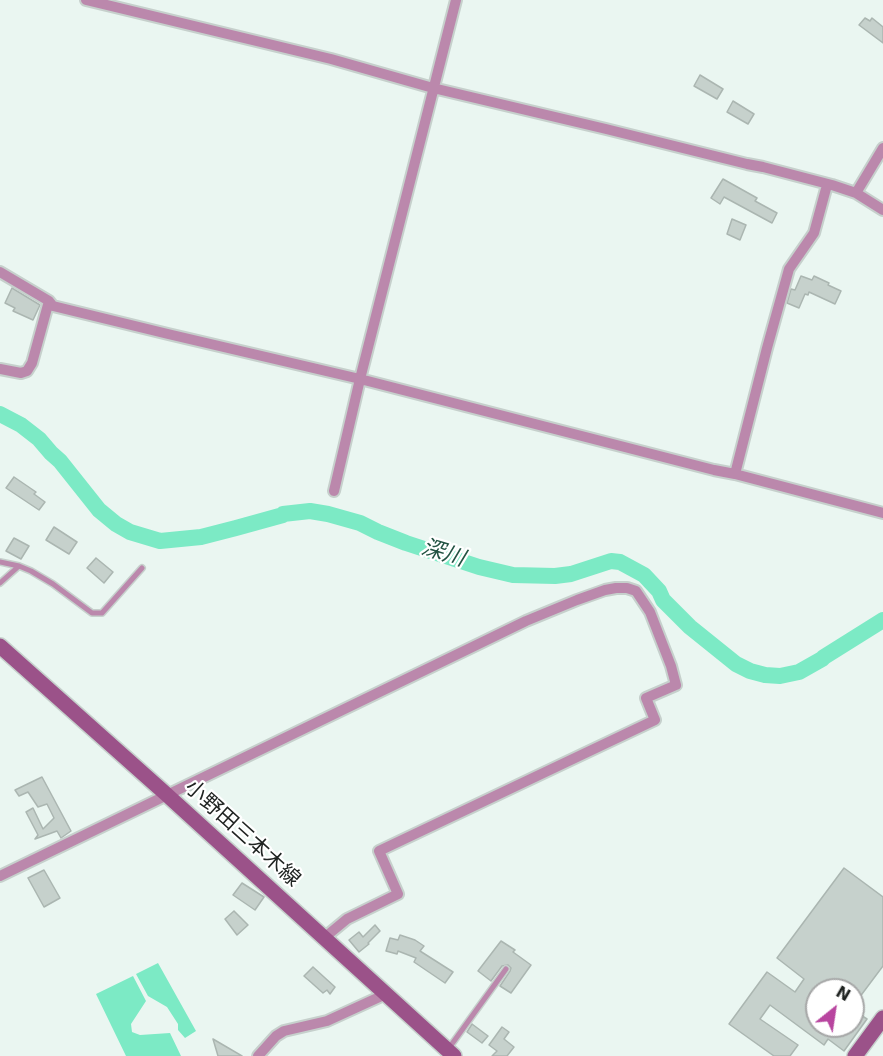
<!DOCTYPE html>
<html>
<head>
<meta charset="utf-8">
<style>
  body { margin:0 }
  #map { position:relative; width:883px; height:1056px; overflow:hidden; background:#eaf6f1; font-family:"DejaVu Sans",sans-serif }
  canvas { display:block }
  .north { position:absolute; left:805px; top:978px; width:60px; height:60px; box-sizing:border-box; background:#fff; border:2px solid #a6a7a7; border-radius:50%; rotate:30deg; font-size:16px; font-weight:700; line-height:24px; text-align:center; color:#202422 }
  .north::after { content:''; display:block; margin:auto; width:21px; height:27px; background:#b8459f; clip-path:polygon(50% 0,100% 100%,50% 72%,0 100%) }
</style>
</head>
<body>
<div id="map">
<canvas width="883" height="1056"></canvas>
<div class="north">N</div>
</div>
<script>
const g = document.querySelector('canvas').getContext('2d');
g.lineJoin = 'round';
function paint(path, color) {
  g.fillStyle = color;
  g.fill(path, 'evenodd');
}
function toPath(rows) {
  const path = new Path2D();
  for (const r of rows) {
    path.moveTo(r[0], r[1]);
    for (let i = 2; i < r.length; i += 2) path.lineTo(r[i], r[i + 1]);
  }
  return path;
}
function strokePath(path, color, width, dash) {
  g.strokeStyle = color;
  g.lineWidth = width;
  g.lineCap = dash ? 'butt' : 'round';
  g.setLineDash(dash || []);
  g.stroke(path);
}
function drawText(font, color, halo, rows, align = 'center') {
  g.font = font + ' "DejaVu Sans","Noto Sans JP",sans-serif';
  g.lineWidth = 4.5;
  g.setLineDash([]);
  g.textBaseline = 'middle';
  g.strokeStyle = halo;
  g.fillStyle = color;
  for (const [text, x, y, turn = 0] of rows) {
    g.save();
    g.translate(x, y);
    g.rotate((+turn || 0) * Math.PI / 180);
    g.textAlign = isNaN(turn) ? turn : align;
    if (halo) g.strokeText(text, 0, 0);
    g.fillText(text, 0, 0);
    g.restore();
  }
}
paint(toPath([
  [158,963,196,1031,185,1038,178,1030,178,1024,167,1007,148,996,136,974],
  [133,976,146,1001,131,1024,132,1032,140,1035,170,1033,181,1056,126,1056,96,994]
]), '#7ceac5');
strokePath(toPath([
  [0,414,21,425,39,439,51,453,60,461,99,510,116,524,130,532,160,541,201,537,236,528,283,515,283,514,310,511,328,514,360,523,378,532,406,543,479,567,513,575,555,576,571,574,611,561,620,562,644,575,659,591,663,600,690,627,736,664,750,671,765,675,780,676,799,672,822,659,824,657,883,620]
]), '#7ceac5', 16);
const building = toPath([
  [865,18,870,21,872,18,883,27,883,43,859,25,865,18],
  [700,75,723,89,717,99,694,86,700,75],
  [733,101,754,114,748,124,727,112,733,101],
  [723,179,757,198,755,201,777,213,772,223,724,197,720,204,711,198,723,179],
  [732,219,746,225,740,240,727,234,732,219],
  [801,276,812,280,814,276,829,283,828,285,841,291,835,304,809,292,808,295,805,294,799,308,787,303,791,289,795,290,801,276],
  [12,288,40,305,33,320,13,311,15,308,5,303,12,288],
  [14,477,36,492,34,494,45,502,39,510,6,488,14,477],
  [54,527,77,542,69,554,46,540,54,527],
  [14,538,29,546,21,559,6,551,14,538],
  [96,558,113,572,104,583,87,568,96,558],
  [42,777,71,831,61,838,57,831,35,839,38,835,26,812,33,808,43,829,54,818,47,804,38,807,28,792,19,796,15,790,42,777],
  [844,868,883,897,883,966,853,1006,853,990,817,990,817,1026,853,1026,853,1010,867,1019,844,1051,828,1039,824,1045,770,1005,760,1019,798,1045,790,1056,774,1056,729,1024,767,972,795,992,804,979,777,958,844,868],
  [44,870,60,898,44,907,28,878,44,870],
  [242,883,264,897,255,910,233,895,242,883],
  [234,911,248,925,237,935,225,919,234,911],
  [375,925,380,931,368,943,369,944,359,952,349,940,359,932,363,937,375,925],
  [400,935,415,940,424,946,420,951,453,972,445,983,414,962,416,958,398,951,397,954,386,951,390,938,398,940,400,935],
  [501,941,515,950,513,952,531,965,511,993,500,986,510,971,511,968,508,965,502,966,491,981,478,971,501,941],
  [313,967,335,987,330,994,327,990,323,993,304,976,313,967],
  [472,1024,488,1036,482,1043,467,1032,472,1024],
  [502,1027,509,1032,504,1039,514,1047,507,1056,492,1056,497,1051,489,1045,502,1027],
  [213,1039,242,1056,218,1056,213,1039]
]);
paint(building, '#c6d1cc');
strokePath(building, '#abb6b1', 1.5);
const lane = toPath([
  [0,562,19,566],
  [0,583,19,566,31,571,53,584,92,613,102,613,142,568],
  [449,1048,506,969]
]);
const street = toPath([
  [86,0,331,59,433,88,606,129,747,164,763,167,832,185,856,193,883,210],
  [856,193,883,148],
  [0,272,49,301,53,306,168,334,360,379,714,470,735,474,883,513],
  [0,369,21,373,27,371,32,363,49,301],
  [735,474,767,348,789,269,814,233,827,185],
  [334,491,360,379,456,0],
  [0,876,526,621,577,600,605,590,616,588,627,588,636,591,650,612,671,666,676,685,646,698,655,720,379,851,398,894,347,919,324,938],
  [258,1056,276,1036,284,1031,327,1021,386,994]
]);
const secondary = toPath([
  [0,646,166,794,454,1056],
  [855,1056,883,1018]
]);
strokePath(lane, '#c6d0cc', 8);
strokePath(street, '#c6d0cc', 14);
strokePath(secondary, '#c6d0cc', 18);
strokePath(lane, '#bb88ac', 5);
strokePath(street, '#bb88ac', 10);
strokePath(secondary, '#9b5289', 15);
drawText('21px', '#202422', '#fff', [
  ["小野田三本木線",242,834,42]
]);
drawText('italic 22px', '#235343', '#fff', [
  ["深川",443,554,17]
]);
</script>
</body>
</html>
